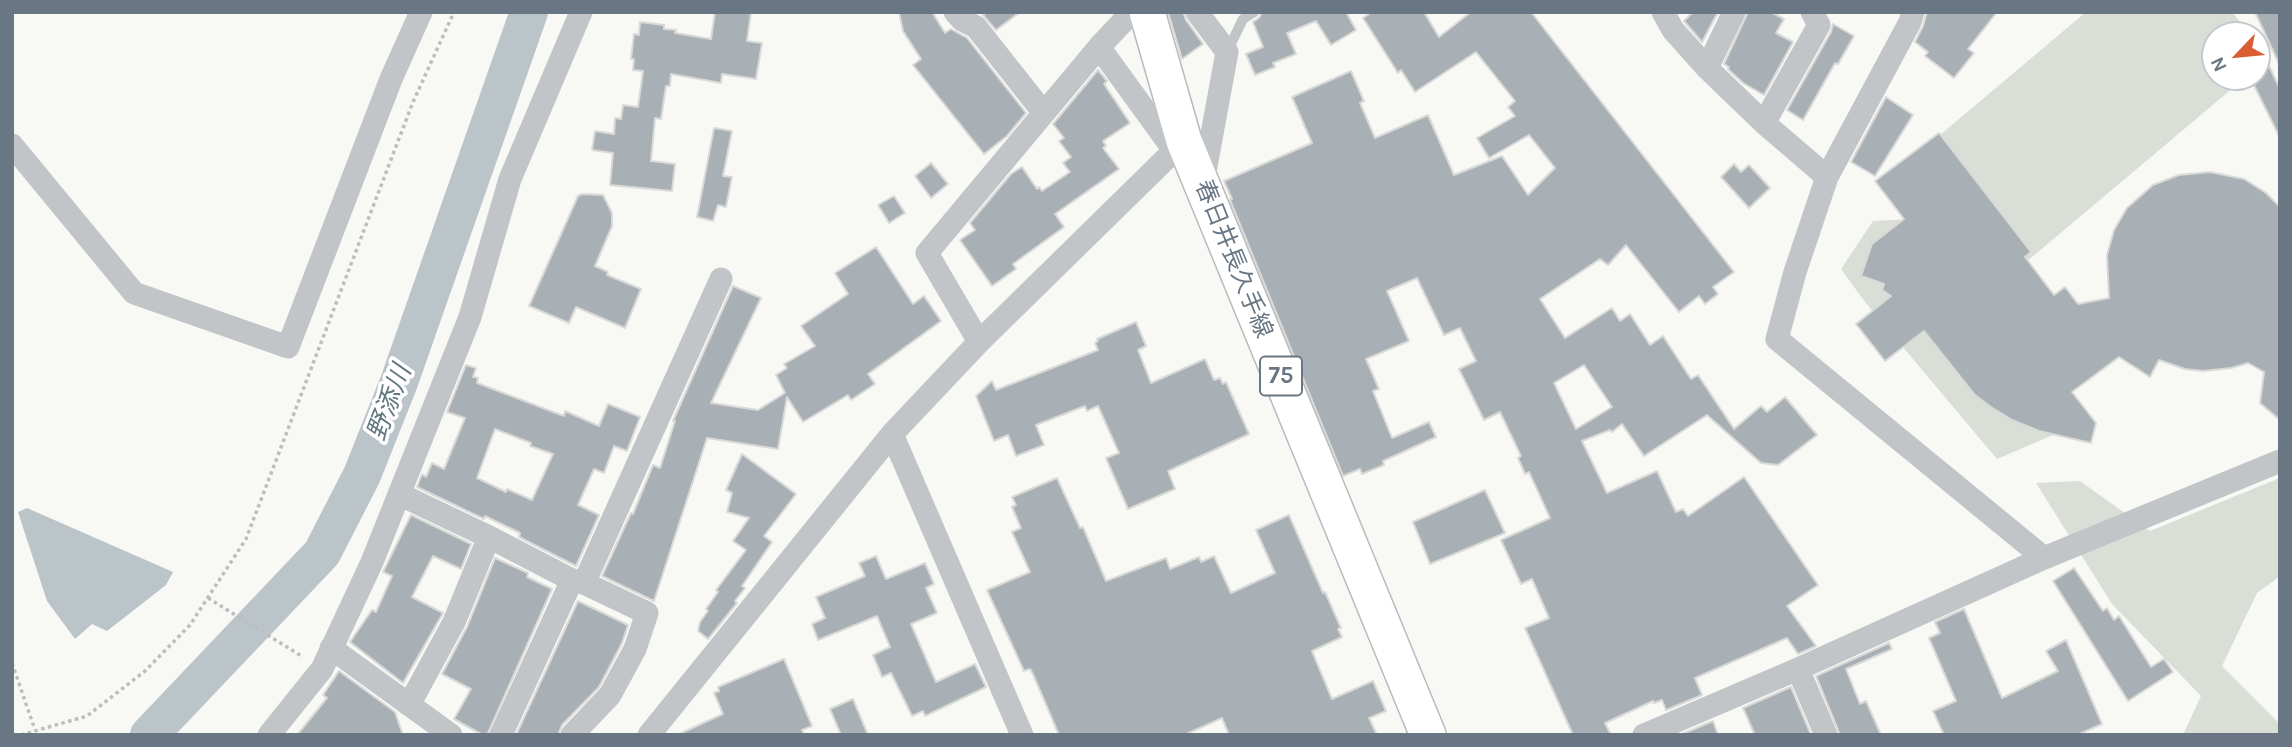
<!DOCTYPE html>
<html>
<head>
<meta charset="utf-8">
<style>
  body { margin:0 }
  #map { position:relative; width:2292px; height:747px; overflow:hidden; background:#f8f8f5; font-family:Karla,sans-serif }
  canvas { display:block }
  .frame { position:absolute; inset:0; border:14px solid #697784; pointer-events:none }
  .north { position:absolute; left:2201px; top:21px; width:70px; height:70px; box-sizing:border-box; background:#fff; border:2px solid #c3c9ce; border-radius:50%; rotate:244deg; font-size:19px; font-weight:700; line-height:28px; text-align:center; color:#697784 }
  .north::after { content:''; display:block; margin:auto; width:24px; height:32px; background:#d95e34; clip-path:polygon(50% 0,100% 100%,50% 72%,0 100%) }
</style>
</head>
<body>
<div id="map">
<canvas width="2292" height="747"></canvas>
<div class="frame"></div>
<div class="north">N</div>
</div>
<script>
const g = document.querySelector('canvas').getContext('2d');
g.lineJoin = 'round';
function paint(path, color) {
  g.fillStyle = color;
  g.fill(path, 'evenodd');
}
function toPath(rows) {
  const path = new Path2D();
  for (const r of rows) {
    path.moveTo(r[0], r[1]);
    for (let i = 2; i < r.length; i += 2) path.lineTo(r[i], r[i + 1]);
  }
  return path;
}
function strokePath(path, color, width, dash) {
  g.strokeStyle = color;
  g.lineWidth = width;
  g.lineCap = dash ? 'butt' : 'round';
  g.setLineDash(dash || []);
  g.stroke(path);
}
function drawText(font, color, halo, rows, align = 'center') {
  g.font = font + ' Karla,"Noto Sans JP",sans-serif';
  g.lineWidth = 7;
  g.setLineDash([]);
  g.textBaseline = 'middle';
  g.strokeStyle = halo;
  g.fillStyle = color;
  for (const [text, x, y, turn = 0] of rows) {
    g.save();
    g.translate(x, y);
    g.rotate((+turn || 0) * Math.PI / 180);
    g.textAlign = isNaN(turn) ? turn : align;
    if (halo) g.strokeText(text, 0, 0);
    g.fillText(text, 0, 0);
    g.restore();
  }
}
paint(toPath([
  [2086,12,2232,12,2251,35,2215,35,2215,77,2246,77,2025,263,1927,146],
  [1931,218,2060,432,1997,459,1865,302,1841,269,1873,221],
  [2280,478,2280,576,2257,593,2222,666,2280,724,2280,735,2183,735,2201,696,2112,604,2036,483,2080,481,2150,531]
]), '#d9ded6');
paint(toPath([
  [27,508,173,572,166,585,107,631,92,624,75,639,47,601,18,512]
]), '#bbc4c9');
strokePath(toPath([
  [149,735,322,553,362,475,399,382,529,12]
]), '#bbc4c9', 38);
const building = toPath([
  [715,12,751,12,747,41,762,43,756,79,722,74,721,83,671,74,670,86,666,86,661,119,655,118,651,161,675,164,672,191,610,185,613,153,592,150,595,131,614,134,615,118,621,119,623,105,638,107,643,71,633,70,634,59,631,59,634,34,639,35,640,22,664,25,664,29,676,30,675,33,711,39,715,12],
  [899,12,932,12,945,33,951,29,967,38,1026,113,1007,136,984,154,913,65,921,59,903,31,899,12],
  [988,12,1020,12,996,30,983,15,988,12],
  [1168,12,1183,12,1186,20,1203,44,1182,59,1168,12],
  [1262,12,1346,12,1356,30,1331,45,1316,21,1287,33,1296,54,1273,63,1275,67,1255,75,1246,54,1263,47,1253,22,1259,18,1262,12],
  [1372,12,1424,12,1439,37,1471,12,1531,12,1734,272,1713,287,1718,294,1705,304,1699,296,1679,312,1626,245,1608,265,1600,259,1540,299,1565,338,1612,308,1620,321,1630,314,1650,345,1663,336,1691,379,1698,375,1734,429,1761,406,1767,412,1785,397,1817,435,1778,465,1761,463,1707,415,1644,456,1622,424,1612,432,1610,430,1582,441,1607,493,1657,471,1676,512,1683,509,1688,516,1744,477,1818,585,1787,606,1816,646,1798,654,1787,638,1695,678,1702,695,1666,710,1662,700,1654,703,1653,701,1605,723,1611,735,1573,735,1525,628,1549,618,1532,579,1521,584,1501,540,1550,518,1529,472,1525,474,1518,458,1521,456,1500,412,1484,420,1459,369,1476,361,1460,328,1444,335,1417,278,1387,291,1409,341,1366,359,1379,389,1373,391,1392,438,1429,422,1436,437,1383,461,1384,465,1362,474,1360,469,1343,476,1230,200,1232,199,1224,181,1312,143,1292,97,1351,71,1364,101,1360,103,1375,138,1428,115,1454,175,1502,156,1528,195,1555,168,1529,135,1489,158,1477,138,1515,116,1508,107,1515,101,1476,52,1415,92,1401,70,1398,73,1363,18,1372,12],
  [1584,365,1612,407,1576,429,1554,383,1584,365],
  [1693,12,1718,12,1702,42,1684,21,1693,12],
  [1748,12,1771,12,1784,19,1776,33,1793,42,1764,95,1743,83,1728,69,1729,67,1724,64,1748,12],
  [1927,12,1997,12,1968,49,1974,53,1954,78,1925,56,1928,52,1915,42,1923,26,1927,12],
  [2255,12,2280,12,2280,66,2255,12],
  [1833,24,1854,36,1838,64,1835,63,1803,120,1787,110,1831,32,1833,24],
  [2269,66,2280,89,2280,138,2250,77,2257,77,2257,72,2269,66],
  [1098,70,1107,81,1104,84,1130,123,1103,141,1106,146,1103,148,1119,169,1055,214,1064,227,1013,264,1016,269,992,286,960,240,975,230,970,223,1011,174,1022,167,1037,189,1039,187,1042,191,1070,172,1063,163,1071,157,1059,141,1064,138,1053,124,1098,70],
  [1886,97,1913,115,1875,176,1851,162,1886,97],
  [714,128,732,131,723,176,732,177,726,207,718,205,713,221,697,217,714,128],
  [1939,133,2031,252,2025,257,2054,295,2065,287,2078,304,2109,298,2107,255,2114,230,2127,208,2153,185,2179,175,2210,172,2244,179,2266,193,2280,207,2280,420,2260,403,2264,372,2248,363,2231,368,2203,371,2185,369,2159,360,2150,377,2119,357,2072,392,2096,423,2091,443,2039,431,2012,420,1991,407,1975,395,1924,331,1885,361,1856,324,1891,296,1882,290,1884,284,1861,276,1872,244,1904,219,1875,181,1939,133],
  [931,163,948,184,931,198,915,176,931,163],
  [1734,164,1741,172,1749,165,1770,188,1749,208,1721,177,1734,164],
  [582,194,603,195,612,213,612,226,595,266,608,272,607,275,641,289,625,328,576,307,569,323,529,306,578,196,582,194],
  [894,196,905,213,889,223,878,205,894,196],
  [876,247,913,304,924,296,941,321,868,374,875,384,851,400,848,395,803,422,787,397,778,449,707,438,654,601,602,576,631,513,633,514,653,465,660,468,675,421,673,421,733,286,761,298,711,403,758,410,785,393,776,375,787,368,784,364,815,346,801,326,848,294,835,273,876,247],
  [1136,322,1146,346,1138,350,1151,383,1205,359,1214,380,1220,378,1223,384,1226,382,1249,434,1168,471,1175,489,1128,509,1106,458,1119,453,1098,406,1087,411,1085,406,1036,425,1044,445,1016,456,1008,435,994,441,976,396,992,381,996,390,1098,350,1095,343,1098,341,1097,339,1136,322],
  [466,365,476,368,473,377,478,378,477,383,564,416,565,411,599,426,608,404,640,417,627,451,614,446,604,473,594,469,578,505,599,515,576,566,519,537,520,533,485,516,484,519,417,487,422,474,426,477,432,463,444,469,465,418,447,412,466,365],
  [495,429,531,443,530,446,553,454,532,500,507,489,506,492,477,478,495,429],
  [742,454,796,494,764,536,772,542,742,586,745,588,735,601,737,603,708,639,698,631,700,622,708,611,706,609,718,592,716,590,746,550,733,541,749,518,727,512,732,493,726,490,742,454],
  [1057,478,1080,528,1083,527,1106,581,1166,558,1170,569,1199,557,1201,562,1214,556,1231,593,1275,573,1256,530,1289,515,1323,593,1325,592,1341,628,1338,629,1342,637,1312,651,1332,699,1373,681,1386,711,1369,718,1377,735,1229,735,1222,718,1184,735,1059,735,1033,674,1030,669,1024,671,987,590,1030,572,1012,532,1021,528,1012,507,1016,505,1012,497,1057,478],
  [1485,490,1505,533,1430,564,1413,522,1485,490],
  [411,515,471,544,461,569,433,556,412,597,443,613,403,683,350,642,372,610,376,612,392,576,383,572,411,515],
  [876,556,886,579,925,563,934,584,926,588,937,613,911,624,936,682,975,664,986,687,925,716,923,711,912,716,891,673,882,677,873,655,890,647,877,616,818,640,812,624,825,618,816,597,865,576,859,563,876,556],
  [495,558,528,573,527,577,552,589,488,733,483,735,454,719,471,689,442,674,467,627,495,558],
  [2074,568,2103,611,2107,608,2114,620,2119,616,2151,667,2164,659,2173,672,2128,701,2053,581,2074,568],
  [578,601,628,625,622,643,599,687,562,725,558,735,518,735,517,733,578,601],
  [1964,609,2002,698,2058,671,2046,651,2066,640,2102,724,2077,735,1944,735,1933,711,1956,701,1929,638,1940,633,1935,622,1964,609],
  [1889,643,1892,649,1846,669,1860,704,1866,701,1881,735,1840,735,1816,676,1889,643],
  [784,659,812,726,802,730,804,735,677,735,723,714,714,693,719,691,718,687,784,659],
  [339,671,395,712,403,735,297,735,327,698,323,695,339,671],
  [1791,687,1811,735,1755,735,1743,708,1791,687],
  [853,699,868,735,841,735,830,709,853,699],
  [1713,721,1718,735,1680,735,1713,721]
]);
paint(building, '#a8afb5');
strokePath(building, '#d9d9d7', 2);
const primary = toPath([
  [1147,12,1184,141,1428,735]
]);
strokePath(primary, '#b7babe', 38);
strokePath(toPath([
  [208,598,303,657],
  [12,663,35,730],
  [21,735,87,716,145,671,190,625,246,539,413,102,454,12]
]), '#bbbec0', 3.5, [3.5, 3.5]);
strokePath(toPath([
  [1227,52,1243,19,1254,12]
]), '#c1c5c8', 10);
strokePath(toPath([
  [955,12,962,20,976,27,1043,112],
  [1197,12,1227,52,1203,183],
  [1663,12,1673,30,1707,68,1764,123,1827,177],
  [1913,12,1910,22,1827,177,1795,272,1777,339,2044,558],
  [1099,47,1132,12],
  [1707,68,1734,12],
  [1764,123,1819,25,1812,12],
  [12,145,134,293,288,347,391,79,421,12],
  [979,342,927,253,1099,47,1173,149],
  [892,434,1022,735],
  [399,494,489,537,572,580,584,583,647,613,635,649,610,695,572,735],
  [584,583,721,279],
  [331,648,451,735],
  [1798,669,1826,735],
  [409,705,454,622,489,537],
  [269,735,322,669,372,562,470,317,510,179,581,12],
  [501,735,572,580],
  [649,735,892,434,979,342,1184,141],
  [1644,735,1798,669,2044,558,2280,461]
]), '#c1c5c8', 23);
strokePath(primary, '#fff', 35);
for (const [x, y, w] of [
  [1281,376,42]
]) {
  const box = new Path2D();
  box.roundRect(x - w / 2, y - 19.5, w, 39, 5);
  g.fillStyle = '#fff';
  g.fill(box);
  strokePath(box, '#697784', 2);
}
drawText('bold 23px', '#697784', null, [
  ["75",1281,376]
]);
drawText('24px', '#697784', '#fff', [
  ["春日井長久手線",1233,259,68]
]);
drawText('italic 26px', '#647880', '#fff', [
  ["野添川",390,403,-69]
]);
</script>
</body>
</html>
